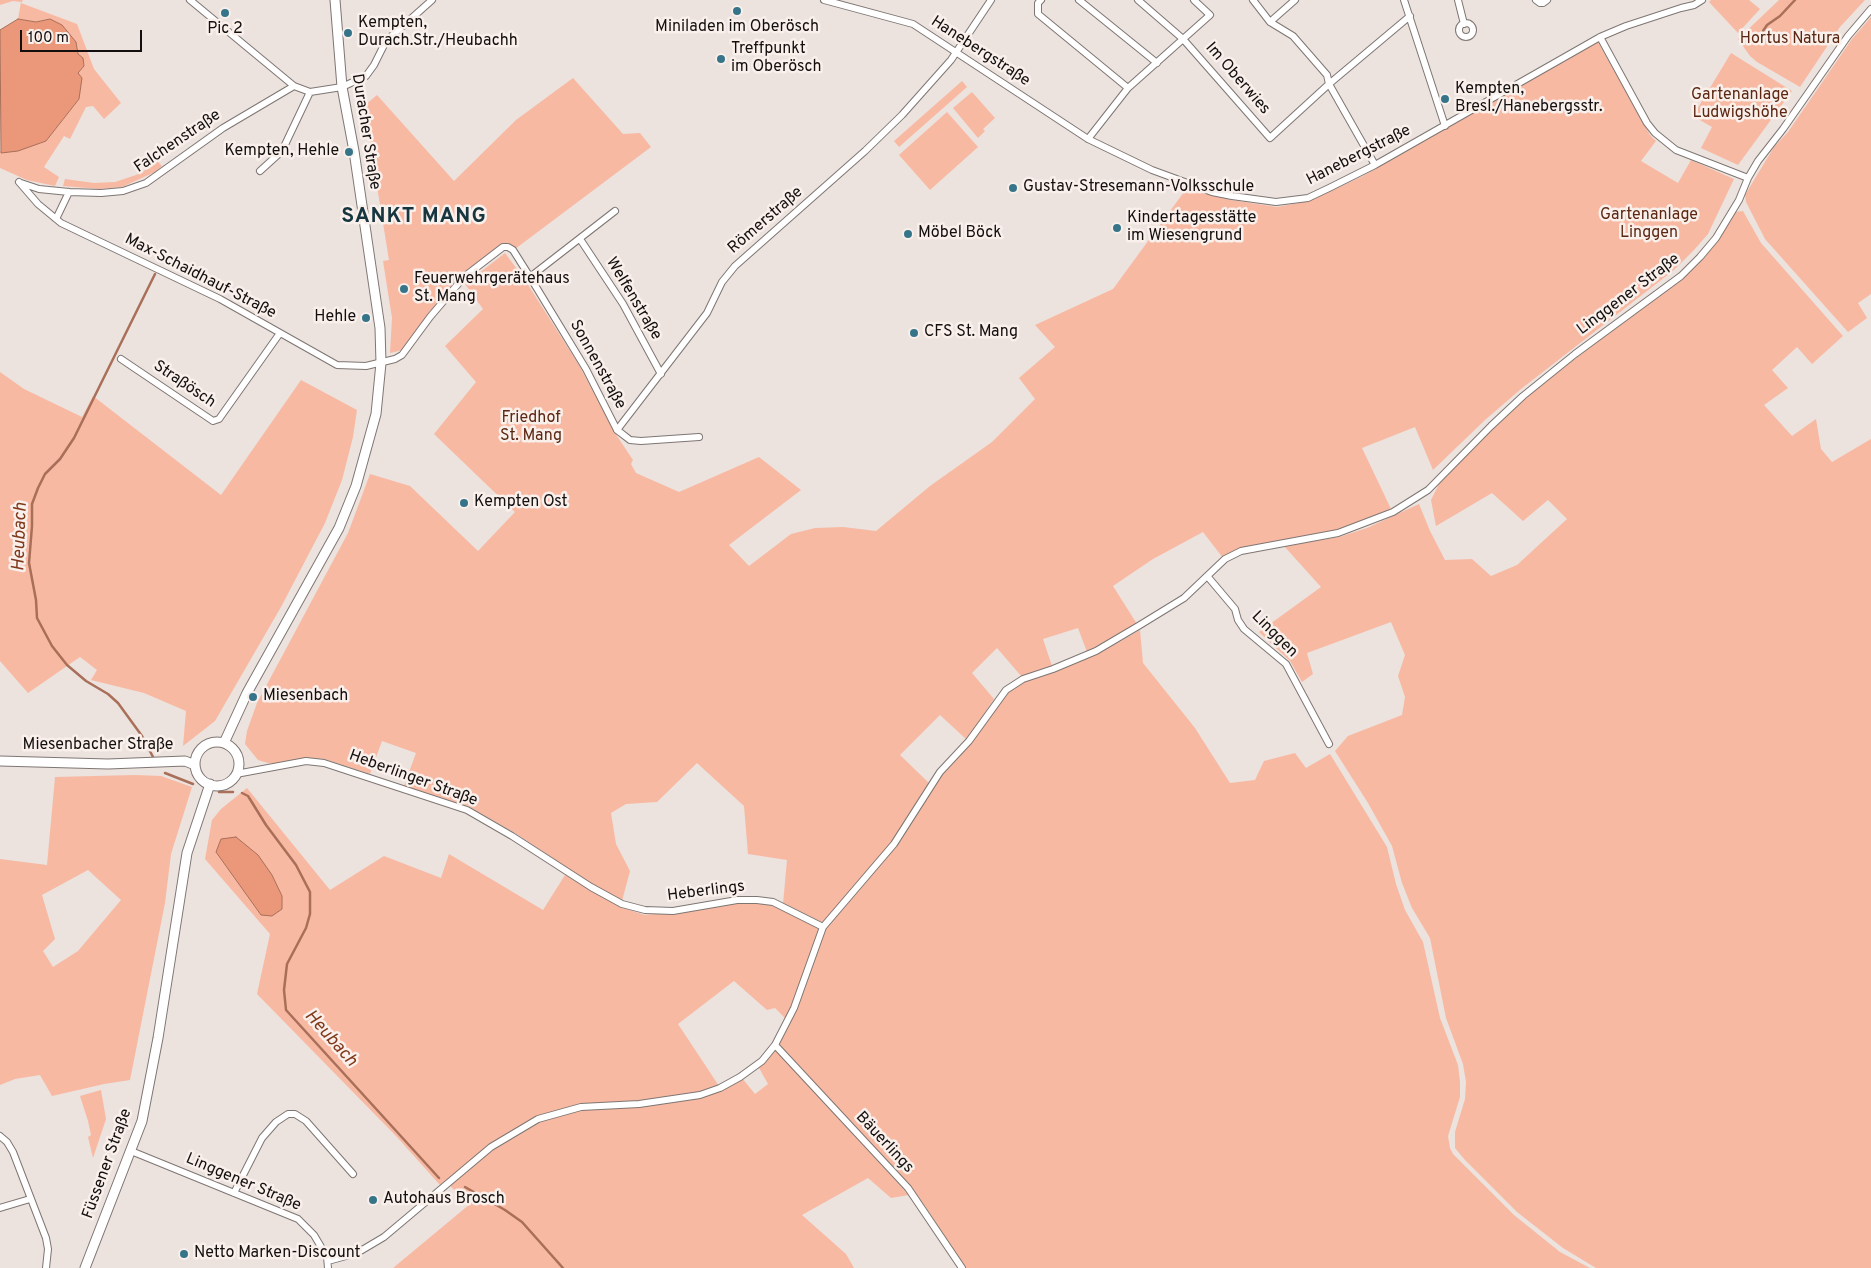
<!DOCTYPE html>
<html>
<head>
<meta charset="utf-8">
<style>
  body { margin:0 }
  #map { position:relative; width:1871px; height:1268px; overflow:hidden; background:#ece2de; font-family:Overpass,sans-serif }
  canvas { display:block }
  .scale { position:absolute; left:20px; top:30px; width:122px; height:22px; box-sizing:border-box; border:2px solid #120f0e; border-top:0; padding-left:6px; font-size:15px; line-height:18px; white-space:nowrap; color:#120f0e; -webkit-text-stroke:4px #f9efeb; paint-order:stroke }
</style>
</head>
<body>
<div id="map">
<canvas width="1871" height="1268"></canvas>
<div class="scale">100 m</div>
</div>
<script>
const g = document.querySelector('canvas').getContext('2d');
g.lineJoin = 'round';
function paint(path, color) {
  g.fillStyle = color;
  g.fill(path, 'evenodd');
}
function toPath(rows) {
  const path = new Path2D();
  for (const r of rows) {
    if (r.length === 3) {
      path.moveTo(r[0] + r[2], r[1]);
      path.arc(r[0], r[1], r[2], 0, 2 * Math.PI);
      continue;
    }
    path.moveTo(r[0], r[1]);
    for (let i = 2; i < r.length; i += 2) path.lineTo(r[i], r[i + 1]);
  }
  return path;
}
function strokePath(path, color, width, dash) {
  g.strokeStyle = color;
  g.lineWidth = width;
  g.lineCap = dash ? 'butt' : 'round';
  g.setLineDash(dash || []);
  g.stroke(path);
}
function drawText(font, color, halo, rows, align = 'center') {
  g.font = font + ' Overpass,sans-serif';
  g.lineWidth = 5;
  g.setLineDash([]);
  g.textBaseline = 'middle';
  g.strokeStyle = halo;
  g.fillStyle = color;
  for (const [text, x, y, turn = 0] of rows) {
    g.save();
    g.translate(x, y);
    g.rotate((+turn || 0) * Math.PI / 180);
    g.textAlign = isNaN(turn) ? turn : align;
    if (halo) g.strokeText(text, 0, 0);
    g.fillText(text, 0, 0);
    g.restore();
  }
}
paint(toPath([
  [0,0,23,0,21,3,77,24,94,69,121,103,104,119,93,106,86,107,70,139,64,136,44,167,59,177,55,186,27,180,0,168,0,151,46,141,79,99,78,73,84,66,83,58,78,54,76,42,50,19,36,22,18,19,21,2,13,1,0,5],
  [1711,0,1749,0,1760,9,1738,33,1709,2],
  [1779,0,1865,0,1840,27,1800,87,1757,62,1750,56,1738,39],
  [1871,17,1871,294,1858,303,1867,318,1848,332,1765,239,1746,202,1745,195,1774,147,1788,132,1852,39],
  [1598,42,1650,135,1656,141,1641,161,1678,183,1691,160,1734,179,1708,234,1694,250,1674,270,1521,389,1485,420,1433,470,1415,427,1362,448,1391,509,1338,531,1240,548,1223,558,1203,532,1153,559,1113,586,1137,624,1095,648,1087,652,1078,628,1043,639,1052,666,1022,677,997,648,972,673,994,699,967,740,940,715,900,755,930,784,893,842,822,923,783,904,787,860,748,854,744,806,697,763,657,802,626,804,611,813,616,844,630,871,622,901,592,884,515,833,468,806,404,786,416,753,382,741,370,774,324,759,306,758,281,764,268,763,258,760,245,744,247,731,257,703,348,533,370,474,410,486,478,551,515,512,434,434,476,382,445,346,483,309,465,284,505,253,525,280,579,365,617,436,633,460,631,464,636,473,679,492,759,457,801,490,729,545,749,566,791,534,815,528,843,527,876,531,930,486,992,442,1035,399,1019,378,1055,347,1035,325,1113,289,1184,192,1187,186,1231,200,1277,207,1309,201,1361,177],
  [1731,53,1792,91,1738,165,1701,148,1712,127,1693,116],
  [573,78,623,134,640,133,651,147,515,249,510,246,501,245,462,274,430,311,403,350,390,353,392,318,383,261,389,260,364,106,377,95,454,181,516,120],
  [962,81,967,87,899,147,894,141],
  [972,92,995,118,983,129,985,131,978,138,953,108],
  [947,112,978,147,930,190,899,155],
  [157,161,162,166,155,172,122,187,100,189,63,186,65,179,94,183,115,182,136,175,151,167],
  [1743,211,1761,243,1843,336,1812,364,1797,347,1772,370,1788,388,1764,405,1792,436,1816,419,1821,449,1832,462,1871,439,1871,1268,1596,1268,1563,1248,1517,1212,1465,1160,1455,1148,1455,1132,1465,1099,1466,1082,1463,1064,1446,1018,1430,938,1412,908,1402,883,1392,846,1368,803,1335,751,1348,736,1402,715,1405,697,1398,676,1405,655,1391,622,1307,653,1313,674,1302,682,1290,661,1259,632,1321,587,1284,546,1339,537,1367,528,1419,504,1430,531,1445,560,1472,559,1491,576,1517,565,1567,519,1548,500,1523,521,1492,493,1436,526,1431,500,1439,484,1485,436,1544,382,1683,278,1703,259,1719,239,1735,212],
  [0,372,24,389,82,417,93,396,221,495,301,380,357,410,353,437,342,480,325,523,281,607,215,721,183,746,186,711,144,693,91,680,97,670,80,657,28,693,0,661],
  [1140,630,1143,663,1195,728,1230,783,1255,780,1264,761,1295,753,1306,768,1330,754,1387,847,1396,884,1405,910,1423,942,1440,1018,1458,1065,1460,1082,1460,1097,1448,1136,1450,1148,1453,1154,1514,1215,1560,1252,1590,1268,965,1268,925,1206,910,1187,778,1046,824,929,896,844,943,774,971,744,1008,692,1024,682,1098,654],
  [135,775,161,776,192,787,171,854,165,903,130,1080,104,1084,52,1096,40,1075,15,1079,0,1085,0,859,47,865,55,777],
  [88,870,121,900,78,951,53,967,43,951,55,939,42,895],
  [247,788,330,890,384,856,441,878,449,854,543,910,565,875,620,907,645,915,703,909,737,901,773,904,819,928,801,983,786,1019,775,1008,767,1010,734,981,678,1024,719,1086,699,1093,639,1101,581,1105,537,1117,513,1130,490,1145,440,1185,396,1136,257,994,270,934,205,859,212,820,221,809],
  [216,852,272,875,282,896,282,909,261,915],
  [775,1049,909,1195,891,1198,868,1178,802,1215,846,1254,854,1268,393,1268,470,1204,449,1185,493,1150,516,1134,539,1122,581,1110,640,1106,701,1097,742,1078,755,1094,768,1084,758,1066],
  [101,1090,106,1119,93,1158,88,1137,91,1135,88,1121,80,1096]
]), '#f8b9a2');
const water = toPath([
  [18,19,36,22,50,19,62,25,76,42,78,54,83,58,84,66,78,73,82,78,79,99,46,141,18,151,1,153,0,30,18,19],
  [236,837,258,855,272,875,282,896,282,909,272,916,261,915,216,852,221,839,236,837]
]);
paint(water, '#ea9879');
strokePath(water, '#a96f59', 1);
strokePath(toPath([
  [1763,31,1767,25,1780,16,1795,0],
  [153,757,142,736,118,703,108,694,86,681,67,665,52,646,37,618,36,600,29,563,32,526,32,504,38,488,45,474,60,459,74,438,155,274],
  [165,773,193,784],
  [219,792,233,792],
  [242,793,248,796,266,825,296,865,310,892,310,914,306,928,287,964,284,990,286,1010,439,1178],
  [465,1187,505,1210,522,1222,563,1268]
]), '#a96f59', 2.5);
const street = toPath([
  [190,0,294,86,310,92,342,87,366,76,374,65,386,41,432,0],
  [824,0,913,24,1088,139,1152,170,1212,192,1232,196,1276,202,1308,198,1329,188,1375,165,1600,37,1626,26,1681,8,1694,5,1702,0],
  [1041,0,1038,3,1038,14,1128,88],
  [1079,0,1157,63],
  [1138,0,1183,39,1270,138,1329,84,1410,16],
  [1253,0,1270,22,1293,36,1327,75,1329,84,1375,165],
  [1404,0,1445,126],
  [1458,0,1464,24],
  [1536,0,1540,3,1543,3,1547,0],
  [1270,22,1295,0],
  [1466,30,7],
  [1600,37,1647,123,1655,133,1676,150,1748,178],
  [1088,139,1128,88,1210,15,1194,0],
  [260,171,282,151,310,92],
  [19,182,38,204,61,223,220,299,337,365,366,366,395,359,402,355,430,317,464,277,503,247,508,247,513,250,530,277,586,369,617,430,621,433,630,440,641,441,699,437],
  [21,183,39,189,69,192,101,193,123,191,146,183,223,128,294,86],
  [56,219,69,192],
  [580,239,623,304,661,374],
  [530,277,615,211],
  [121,359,213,421,219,419,280,333],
  [617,430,707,313,722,282,735,266,865,151,902,115,951,60,991,0],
  [1208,577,1235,609,1238,620,1244,629,1286,664,1329,744],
  [236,774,306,761,324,763,467,810,512,836,591,887,622,904,645,910,673,911,737,900,757,900,773,902,823,927],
  [775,1045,908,1188,962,1268],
  [0,1136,7,1142,13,1152,46,1238,48,1249,46,1268],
  [131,1151,298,1219,314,1235,327,1257,328,1268],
  [234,1193,262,1138,276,1122,288,1114,295,1114,306,1121,353,1174],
  [0,1208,30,1199],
  [328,1261,357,1253,384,1237,491,1147,538,1119,581,1107,639,1104,700,1095,720,1088,740,1077,762,1061,775,1045,794,1008,823,927,894,844,940,772,969,741,1006,690,1023,679,1053,669,1096,651,1140,625,1184,598,1225,559,1241,551,1338,533,1393,512,1428,490,1491,426,1523,396,1575,354,1681,276,1700,257,1716,238,1739,200,1748,178,1758,161,1783,129,1848,36,1871,9]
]);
const secondary = toPath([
  [217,764,22],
  [224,743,247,693,339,528,356,486,376,414,381,363,380,328,354,151,342,87,335,0],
  [0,761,108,764,185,761,195,765],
  [85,1268,142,1121,158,1038,187,853,210,784]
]);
strokePath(street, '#7e7673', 8);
strokePath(secondary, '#7e7673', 11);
strokePath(street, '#fff', 6);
strokePath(secondary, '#fff', 9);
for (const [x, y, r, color] of [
  [737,11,5,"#367589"],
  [225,13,5,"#367589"],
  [348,33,5,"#367589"],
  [721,59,5,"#367589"],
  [1445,99,5,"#367589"],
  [349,152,5,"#367589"],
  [1013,188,5,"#367589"],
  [1117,228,5,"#367589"],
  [908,234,5,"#367589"],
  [404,289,5,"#367589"],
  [366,318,5,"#367589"],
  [914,333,5,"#367589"],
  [464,503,5,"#367589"],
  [253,697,5,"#367589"],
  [373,1200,5,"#367589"],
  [184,1254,5,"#367589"]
]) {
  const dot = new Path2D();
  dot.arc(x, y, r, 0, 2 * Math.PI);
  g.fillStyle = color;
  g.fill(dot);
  strokePath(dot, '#f9efeb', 2);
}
drawText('16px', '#120f0e', '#f9efeb', [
  ["Kempten,",358,24],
  ["Durach.Str./Heubachh",358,42],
  ["Miniladen im Oberösch",737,28,"center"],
  ["Pic 2",225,30,"center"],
  ["Treffpunkt",731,50],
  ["im Oberösch",731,68],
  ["Kempten,",1455,90],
  ["Bresl./Hanebergsstr.",1455,108],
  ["Kempten, Hehle",339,152,"right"],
  ["Gustav-Stresemann-Volksschule",1023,188],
  ["Kindertagesstätte",1127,219],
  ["im Wiesengrund",1127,237],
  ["Möbel Böck",918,234],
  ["Feuerwehrgerätehaus",414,280],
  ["St. Mang",414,298],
  ["Hehle",356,318,"right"],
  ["CFS St. Mang",924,333],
  ["Kempten Ost",474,503],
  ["Miesenbach",263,697],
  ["Autohaus Brosch",383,1200],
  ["Netto Marken-Discount",194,1254]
], 'left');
drawText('16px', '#5b2712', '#f9efeb', [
  ["Hortus Natura",1790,40],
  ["Gartenanlage",1740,96],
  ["Ludwigshöhe",1740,114],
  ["Gartenanlage",1649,216],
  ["Linggen",1649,234],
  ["Friedhof",531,419],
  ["St. Mang",531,437]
]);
drawText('16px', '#120f0e', '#f9efeb', [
  ["Hanebergstraße",980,52,33],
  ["Im Oberwies",1237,79,49],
  ["Duracher Straße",365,132,81],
  ["Falchenstraße",178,142,-34],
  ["Hanebergstraße",1359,156,-27],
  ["Römerstraße",766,221,-41],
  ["Max-Schaidhauf-Straße",200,277,27],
  ["Linggener Straße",1629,295,-37],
  ["Welfenstraße",633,299,59],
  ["Sonnenstraße",597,365,61],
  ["Straßösch",184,385,34],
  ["Linggen",1274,635,45],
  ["Miesenbacher Straße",98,746],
  ["Heberlinger Straße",413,779,20],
  ["Heberlings",706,892,-7],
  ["Bäuerlings",884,1143,47],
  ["Füssener Straße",108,1164,-70],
  ["Linggener Straße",243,1183,23]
]);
drawText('italic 18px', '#813719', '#f9efeb', [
  ["Heubach",21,537,-88],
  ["Heubach",330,1039,48]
]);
g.letterSpacing = '1px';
drawText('bold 21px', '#16353e', '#f9efeb', [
  ["SANKT MANG",414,218]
]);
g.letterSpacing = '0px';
</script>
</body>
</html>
